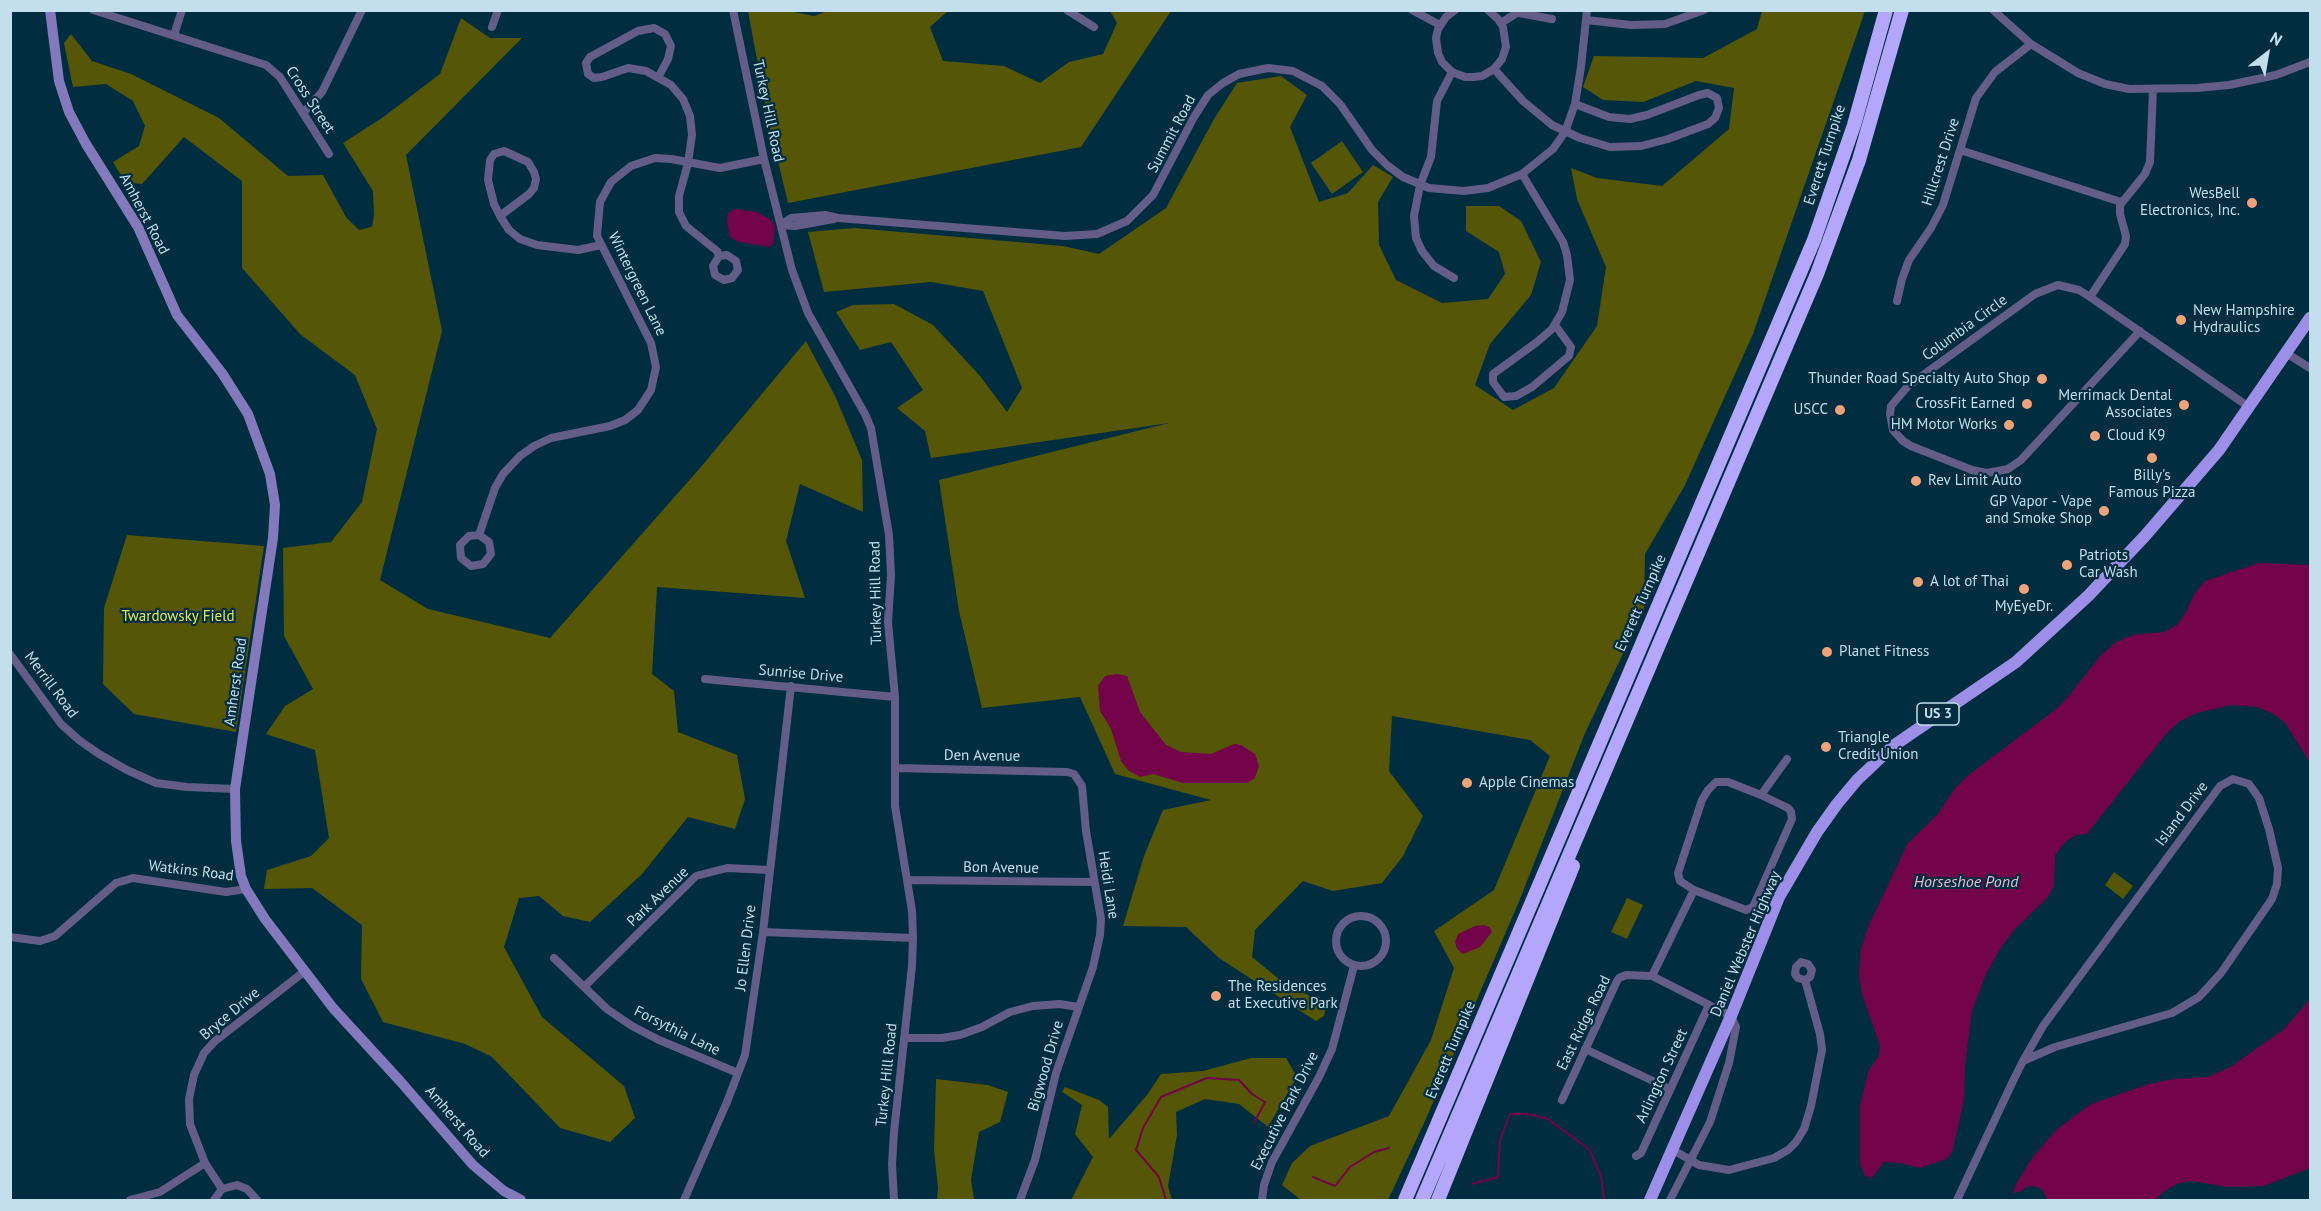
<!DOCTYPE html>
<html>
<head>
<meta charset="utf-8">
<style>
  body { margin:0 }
  #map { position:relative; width:2321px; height:1211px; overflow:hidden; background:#002e40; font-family:"PT Sans",sans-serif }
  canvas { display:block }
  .frame { position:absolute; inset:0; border:12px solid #c3deec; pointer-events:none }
  .north { position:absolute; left:2237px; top:24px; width:60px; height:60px; -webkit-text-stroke:4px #002e40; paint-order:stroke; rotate:31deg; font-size:16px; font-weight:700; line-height:24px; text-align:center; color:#c3deec }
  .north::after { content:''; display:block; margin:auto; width:21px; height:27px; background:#c3deec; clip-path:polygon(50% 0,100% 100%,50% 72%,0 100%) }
</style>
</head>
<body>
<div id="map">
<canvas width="2321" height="1211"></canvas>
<div class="frame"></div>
<div class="north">N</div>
</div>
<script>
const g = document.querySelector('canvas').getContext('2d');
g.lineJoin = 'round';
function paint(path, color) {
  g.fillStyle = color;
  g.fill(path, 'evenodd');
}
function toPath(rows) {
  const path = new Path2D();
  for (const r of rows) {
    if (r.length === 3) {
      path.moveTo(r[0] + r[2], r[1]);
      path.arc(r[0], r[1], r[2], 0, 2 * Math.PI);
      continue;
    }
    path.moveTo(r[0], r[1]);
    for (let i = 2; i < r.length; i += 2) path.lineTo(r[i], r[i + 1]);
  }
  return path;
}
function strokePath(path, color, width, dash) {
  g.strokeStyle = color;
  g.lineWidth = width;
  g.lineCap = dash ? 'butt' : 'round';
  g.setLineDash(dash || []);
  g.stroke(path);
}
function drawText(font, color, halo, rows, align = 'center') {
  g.font = font + ' "PT Sans",sans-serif';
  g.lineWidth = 4.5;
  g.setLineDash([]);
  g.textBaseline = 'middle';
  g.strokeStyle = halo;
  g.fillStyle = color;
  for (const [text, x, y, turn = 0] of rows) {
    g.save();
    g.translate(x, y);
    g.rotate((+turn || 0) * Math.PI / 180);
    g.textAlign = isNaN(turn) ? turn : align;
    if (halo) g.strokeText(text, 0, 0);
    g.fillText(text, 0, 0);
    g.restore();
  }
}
paint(toPath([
  [830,10,948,11,930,27,943,61,1004,66,1040,83,1069,62,1103,54,1117,23,1110,11,1171,11,1081,147,788,203,768,119,748,11,789,11,814,16],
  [1762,11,1865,11,1753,334,1685,485,1645,554,1644,610,1585,733,1520,899,1425,1121,1388,1200,1301,1200,1282,1185,1292,1163,1310,1146,1389,1116,1431,1040,1454,968,1434,931,1494,890,1550,756,1530,740,1392,716,1389,771,1423,816,1403,856,1382,883,1333,891,1303,881,1255,930,1252,957,1285,984,1327,1004,1324,1016,1316,1021,1219,958,1186,927,1123,926,1144,856,1163,810,1211,800,1115,774,1080,697,982,708,959,611,939,480,1169,423,931,458,925,431,897,408,923,390,891,342,860,350,836,312,853,305,894,304,933,325,980,376,1007,412,1022,388,983,291,931,282,824,292,808,232,854,228,1063,246,1099,254,1166,208,1214,119,1237,83,1281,76,1307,95,1290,127,1319,202,1348,193,1373,165,1393,177,1378,202,1379,245,1396,280,1442,303,1488,299,1505,274,1499,252,1466,231,1466,206,1499,206,1521,221,1541,262,1531,295,1490,344,1475,385,1513,410,1554,388,1597,326,1606,267,1577,199,1571,168,1597,178,1662,186,1729,129,1734,88,1696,81,1643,102,1603,100,1583,87,1594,56,1703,58,1757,29],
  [461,18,490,38,522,38,406,155,442,331,380,580,428,609,550,638,700,468,806,341,836,398,862,460,863,512,800,484,786,541,805,598,657,587,652,674,674,691,678,732,737,755,745,799,735,829,688,817,642,874,590,922,563,916,539,896,519,898,504,947,542,1017,624,1086,635,1118,610,1142,560,1128,492,1057,465,1044,383,1022,361,979,362,925,312,888,264,889,267,870,311,856,329,838,315,750,266,734,285,706,313,689,284,636,283,548,331,542,362,502,377,429,355,375,301,335,242,268,242,181,184,137,142,184,125,182,113,162,139,146,145,126,133,101,106,84,73,87,64,43,71,34,92,61,131,74,219,118,288,176,323,175,346,217,359,230,372,227,374,215,373,191,343,143,382,118,440,74],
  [1342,141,1363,172,1332,194,1311,163],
  [127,535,264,546,236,732,134,714,103,684,104,608],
  [2114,872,2133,886,2123,899,2105,885],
  [1627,898,1643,905,1627,939,1611,932],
  [1251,1058,1286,1058,1297,1077,1268,1127,1239,1104,1205,1099,1176,1112,1177,1135,1168,1186,1172,1200,1071,1200,1093,1157,1075,1134,1082,1105,1062,1092,1065,1087,1099,1100,1108,1107,1109,1139,1147,1095,1161,1074,1203,1071],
  [936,1079,988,1085,1008,1092,1000,1122,979,1132,971,1180,974,1200,937,1200,938,1187,934,1150]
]), '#555606');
paint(toPath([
  [734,209,757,212,771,220,775,226,774,242,770,247,738,242,730,237,727,222,728,213],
  [2259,563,2310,565,2310,763,2286,724,2275,715,2257,707,2231,705,2197,713,2180,721,2166,734,2087,834,2076,835,2064,843,2055,855,2054,886,2048,897,2015,929,2000,949,1986,974,1972,1011,1965,1065,1964,1100,1952,1153,1946,1159,1920,1168,1900,1163,1884,1162,1872,1178,1865,1176,1860,1164,1860,1106,1868,1072,1879,1055,1880,1046,1862,994,1859,976,1861,949,1868,927,1908,843,1937,815,1956,787,1970,774,2055,710,2068,697,2100,656,2116,642,2133,635,2164,632,2177,625,2186,612,2195,593,2205,581],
  [1117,674,1127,676,1140,712,1166,745,1181,752,1211,754,1234,744,1241,745,1255,754,1259,766,1255,778,1247,783,1183,783,1153,774,1140,777,1128,770,1121,761,1111,729,1100,711,1098,686,1105,676],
  [1484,925,1489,927,1492,932,1480,947,1463,954,1457,949,1455,942,1458,934,1475,926],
  [2310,999,2310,1168,2264,1186,2227,1187,2192,1181,2179,1183,2163,1192,2155,1200,2047,1200,2043,1191,2038,1187,2028,1186,2019,1192,2013,1193,2016,1184,2032,1158,2056,1130,2091,1104,2149,1084,2173,1079,2208,1077,2232,1066,2284,1029]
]), '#74044a');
strokePath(toPath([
  [1313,1177,1335,1186,1350,1167,1374,1152,1389,1148],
  [1472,1184,1498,1177,1500,1140,1510,1114,1527,1114,1548,1119,1589,1149,1601,1176,1604,1200],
  [1166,1200,1159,1177,1136,1150,1143,1128,1161,1097,1207,1078,1239,1080,1252,1094,1265,1102,1254,1123]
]), '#74044a', 2);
strokePath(toPath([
  [93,10,266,65,280,77,329,154],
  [733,10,764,159,792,270,808,313,865,414,871,428,889,535,891,575,888,622,895,697,895,806,912,911,913,938,912,966,894,1132,892,1164,894,1200],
  [1067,10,1094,27],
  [1412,10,1440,25],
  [1455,10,1446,17,1438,29,1436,38,1438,53,1442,62,1452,72,1465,77,1473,77,1482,76,1494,69,1502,59,1506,47,1503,27,1498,19,1488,10],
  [1993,10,2031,44,2078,73,2105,84,2129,89,2197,88,2229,85,2276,75,2310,62],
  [1519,13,1552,19],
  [1586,20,1631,25,1665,24,1704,10],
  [1501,23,1520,11],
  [492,27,498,10],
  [174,35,182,10],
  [1494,69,1523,101,1552,125,1580,138,1610,147,1641,146,1668,139,1708,124,1715,118,1719,108,1717,98,1708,93,1699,95,1647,115,1630,119,1609,117,1575,104],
  [1452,72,1437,101,1431,157,1420,185,1414,216,1416,238,1422,251,1434,266,1454,278],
  [659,76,668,59,671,46,665,34,654,28,638,31,590,57,586,63,588,74,594,78,602,77,628,68,646,71,671,85,683,99,690,116,692,135,688,163,679,196,679,212,686,226,717,251,719,256,713,266,715,275,724,280,732,278,738,270,736,261,727,255,719,256],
  [303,113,322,92,362,10],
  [1960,150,2121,202],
  [1522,174,1563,242,1567,255,1570,280,1562,312,1552,329,1537,342,1493,374,1493,382,1504,397,1516,396,1532,387,1569,356,1571,347,1555,325],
  [500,216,529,194,534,188,536,179,534,172,528,162,504,151,494,154,490,160,488,180,494,204,500,216,509,230,520,239,537,245,578,250,601,245],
  [781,225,791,218,825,215,838,218,1065,236,1097,234,1127,221,1153,195,1194,117,1208,95,1223,83,1239,74,1268,68,1293,71,1322,86,1340,104,1372,150,1387,165,1403,177,1429,188,1464,191,1488,188,1522,174,1553,149,1565,132,1575,104,1581,67,1587,10],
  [781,225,795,226,834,219],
  [2090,297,2125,244,2126,236,2120,214,2120,205,2145,174,2150,162,2153,90],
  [1897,301,1902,279,1909,260,1931,228,1943,205,1976,98,1995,72,2031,44],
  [2140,331,2021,460,2008,469,1987,473,1972,470,1911,446,1903,441,1893,430,1890,414,1891,406,1908,386,2035,294,2058,285,2079,290,2090,297,2249,407],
  [2286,353,2310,368],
  [479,535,489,542,491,554,483,564,471,566,461,558,460,545,469,536,479,535,495,488,503,474,520,456,534,446,551,438,610,426,625,420,638,410,651,390,656,367,651,343,597,236,600,202,611,182,631,166,655,158,671,159,720,168,764,159],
  [10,654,61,724,79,740,99,754,127,770,156,783,187,787,235,789],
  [705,679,895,697],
  [896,768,1067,772,1074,774,1082,786,1086,831,1101,919,1100,935,1093,967,1056,1073,1035,1160,1020,1200],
  [907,880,1094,882],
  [1694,890,1746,910,1753,907,1792,819,1791,812,1788,808,1761,795],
  [1361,941,25],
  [763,932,913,938],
  [10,937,40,941,55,936,116,883,133,878,226,892,246,889],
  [554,958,607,1009,632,1026,659,1040,738,1073],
  [1652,976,1731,1016,1736,1027,1729,1063,1710,1122,1670,1200],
  [584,987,696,876,727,868,769,870],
  [905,1038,942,1038,960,1035,982,1027,1010,1012,1033,1006,1060,1004,1078,1007],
  [1585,1049,1670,1089],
  [1562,1100,1616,983,1619,978,1626,975,1652,976,1694,890,1680,881,1678,873,1702,800,1708,790,1716,782,1728,782,1761,795,1787,759],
  [1673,1150,1699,1165,1729,1170,1774,1158,1788,1150,1796,1142,1804,1129,1811,1106,1822,1050,1820,1034,1805,980,1810,977,1812,970,1808,964,1801,962,1796,967,1795,974,1798,978,1805,980],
  [1636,1156,1641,1153,1709,1005],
  [222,1189,205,1163,190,1124,189,1099,194,1075,204,1053,215,1041,305,971],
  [130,1200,160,1192,205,1163],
  [214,1200,222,1189,237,1185,247,1189,257,1200],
  [684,1200,727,1102,745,1055,763,932,791,686],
  [1262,1200,1264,1185,1272,1162,1319,1077,1332,1049,1354,966],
  [1957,1200,2013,1081,2023,1061,2043,1026,2220,786,2233,779,2249,784,2259,798,2269,829,2278,868,2277,884,2272,899,2221,973,2199,997,2172,1013,2055,1047,2023,1061]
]), '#635d88', 8);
strokePath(toPath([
  [50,10,59,81,69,112,86,144,138,227,177,315,222,373,248,414,270,474,275,505,273,538,235,789,236,841,241,876,246,889,265,919,333,1008,400,1081,473,1165,504,1191,521,1200]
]), '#8479bd', 10);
strokePath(toPath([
  [1650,1200,1731,1016,1779,897,1817,832,1837,804,1857,780,1893,746,2016,662,2088,596,2144,537,2219,450,2310,318]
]), '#9d8ee7', 12);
strokePath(toPath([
  [1405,1200,1814,240,1854,125,1886,10],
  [1422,1200,1817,274,1859,160,1902,10],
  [1438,1200,1573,866]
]), '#b4a6fb', 14);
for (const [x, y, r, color] of [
  [2252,203,6,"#efa377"],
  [2181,320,6,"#efa377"],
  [2042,379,6,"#efa377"],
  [2027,404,6,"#efa377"],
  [2184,405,6,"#efa377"],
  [1840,410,6,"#efa377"],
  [2009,425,6,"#efa377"],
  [2095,436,6,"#efa377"],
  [2152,458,6,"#efa377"],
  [1916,481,6,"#efa377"],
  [2104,511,6,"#efa377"],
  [2067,565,6,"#efa377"],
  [1918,582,6,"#efa377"],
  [2024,589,6,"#efa377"],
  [1827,652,6,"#efa377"],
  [1826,747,6,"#efa377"],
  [1467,783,6,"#efa377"],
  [1216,996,6,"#efa377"]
]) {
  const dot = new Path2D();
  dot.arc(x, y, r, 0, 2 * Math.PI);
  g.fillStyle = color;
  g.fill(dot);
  strokePath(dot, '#002e40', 2);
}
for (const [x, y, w] of [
  [1938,714,42]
]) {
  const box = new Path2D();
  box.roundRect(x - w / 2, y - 11, w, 22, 4.5);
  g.fillStyle = '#002e40';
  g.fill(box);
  strokePath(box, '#c3deec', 1.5);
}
drawText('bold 14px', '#c3deec', null, [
  ["US 3",1938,714]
]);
drawText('15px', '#c3deec', '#002e40', [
  ["Cross Street",310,100,57],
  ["Turkey Hill Road",768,111,78],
  ["Summit Road",1172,134,-62],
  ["Everett Turnpike",1825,155,-72],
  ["Hillcrest Drive",1941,162,-72],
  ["Amherst Road",144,214,62],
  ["Wintergreen Lane",637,284,64],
  ["Columbia Circle",1965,328,-36],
  ["Turkey Hill Road",876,593,-91],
  ["Everett Turnpike",1641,603,-66],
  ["Sunrise Drive",801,674,5],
  ["Amherst Road",236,682,-82],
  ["Merrill Road",51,685,53],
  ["Den Avenue",982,756,1],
  ["Island Drive",2182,814,-53],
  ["Bon Avenue",1001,868,1],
  ["Watkins Road",191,871,7],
  ["Heidi Lane",1108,885,81],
  ["Park Avenue",658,897,-44],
  ["Daniel Webster Highway",1746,944,-67],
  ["Jo Ellen Drive",746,948,-83],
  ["Bryce Drive",230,1014,-40],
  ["East Ridge Road",1584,1023,-64],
  ["Forsythia Lane",677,1031,26],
  ["Everett Turnpike",1451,1050,-67],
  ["Bigwood Drive",1046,1066,-74],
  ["Turkey Hill Road",887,1075,-84],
  ["Arlington Street",1662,1076,-65],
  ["Executive Park Drive",1285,1111,-63],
  ["Amherst Road",457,1122,49]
]);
drawText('15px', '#c3deec', '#002e40', [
  ["WesBell",2240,194,"right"],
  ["Electronics, Inc.",2240,211,"right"],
  ["New Hampshire",2193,311],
  ["Hydraulics",2193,328],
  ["Thunder Road Specialty Auto Shop",2030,379,"right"],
  ["Merrimack Dental",2172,396,"right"],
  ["Associates",2172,413,"right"],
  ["CrossFit Earned",2015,404,"right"],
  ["USCC",1828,410,"right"],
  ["HM Motor Works",1997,425,"right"],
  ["Cloud K9",2107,436],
  ["Billy's",2152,476,"center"],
  ["Famous Pizza",2152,493,"center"],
  ["Rev Limit Auto",1928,481],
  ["GP Vapor - Vape",2092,502,"right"],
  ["and Smoke Shop",2092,519,"right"],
  ["Patriots",2079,556],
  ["Car Wash",2079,573],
  ["A lot of Thai",1930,582],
  ["MyEyeDr.",2024,607,"center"],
  ["Planet Fitness",1839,652],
  ["Triangle",1838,738],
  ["Credit Union",1838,755],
  ["Apple Cinemas",1479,783],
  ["The Residences",1228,987],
  ["at Executive Park",1228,1004]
], 'left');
drawText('15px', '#e9eb41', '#002e40', [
  ["Twardowsky Field",178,617]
]);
drawText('italic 16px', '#f1b9d2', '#002e40', [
  ["Horseshoe Pond",1966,882]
]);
</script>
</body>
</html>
